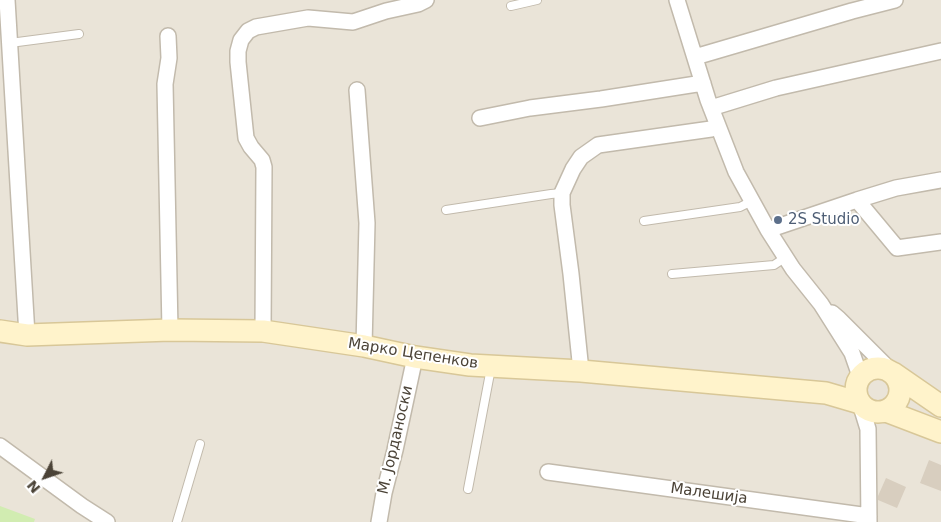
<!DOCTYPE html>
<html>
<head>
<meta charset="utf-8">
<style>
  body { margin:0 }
  #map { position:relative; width:941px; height:522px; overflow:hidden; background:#f6f2ea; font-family:"DejaVu Sans",sans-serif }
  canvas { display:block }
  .north { position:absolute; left:20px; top:452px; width:50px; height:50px; -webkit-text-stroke:4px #fff; paint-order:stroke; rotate:229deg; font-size:14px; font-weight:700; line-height:20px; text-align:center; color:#4b4337 }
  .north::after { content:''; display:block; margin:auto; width:18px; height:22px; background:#4b4337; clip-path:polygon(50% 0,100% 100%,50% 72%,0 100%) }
</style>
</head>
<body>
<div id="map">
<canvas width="941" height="522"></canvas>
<div class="north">N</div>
</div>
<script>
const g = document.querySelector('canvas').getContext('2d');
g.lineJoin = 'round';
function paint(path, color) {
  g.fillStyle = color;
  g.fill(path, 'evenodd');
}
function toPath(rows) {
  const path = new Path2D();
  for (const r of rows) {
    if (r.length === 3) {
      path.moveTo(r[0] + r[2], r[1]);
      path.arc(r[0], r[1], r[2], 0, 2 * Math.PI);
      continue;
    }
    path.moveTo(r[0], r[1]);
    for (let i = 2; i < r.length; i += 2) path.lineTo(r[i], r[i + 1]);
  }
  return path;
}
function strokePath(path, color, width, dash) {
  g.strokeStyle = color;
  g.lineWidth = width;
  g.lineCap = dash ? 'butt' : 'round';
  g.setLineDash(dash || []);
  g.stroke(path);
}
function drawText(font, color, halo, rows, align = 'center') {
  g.font = font + ' "DejaVu Sans",sans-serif';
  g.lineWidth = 4;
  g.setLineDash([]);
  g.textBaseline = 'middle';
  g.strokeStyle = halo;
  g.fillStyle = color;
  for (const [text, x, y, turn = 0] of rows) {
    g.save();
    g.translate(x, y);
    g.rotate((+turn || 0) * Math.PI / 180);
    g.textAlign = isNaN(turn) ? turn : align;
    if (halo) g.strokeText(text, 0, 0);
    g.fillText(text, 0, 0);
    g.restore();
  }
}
paint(toPath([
  [0,0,941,0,941,522,0,522]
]), '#eae4d8');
paint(toPath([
  [0,506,35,519,34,522,0,522]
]), '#d1ecb1');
paint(toPath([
  [929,460,941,465,941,491,920,483],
  [886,478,906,487,897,508,878,500,878,496]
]), '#d8cebf');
const lane = toPath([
  [511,6,537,0],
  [10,43,79,34],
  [446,210,551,194,562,193],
  [644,221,740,207,752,201],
  [672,274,774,265,786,257],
  [468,489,491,368],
  [177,522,200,444]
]);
const street = toPath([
  [7,0,27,335],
  [677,0,708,100,736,172,768,230,793,269,821,304,852,353,860,376],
  [168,36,169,58,165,84,170,330],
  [695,57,852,11,895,0],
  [357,90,367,223,364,346],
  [711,108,776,88,941,51],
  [480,118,530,108,601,99,703,83],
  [857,200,897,248,941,242],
  [768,230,857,200,896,188,941,180],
  [832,313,839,319,893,373],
  [263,331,264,167,262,160,251,147,246,138,238,62,238,51,241,40,248,31,256,27,308,18,353,22,386,11,418,4,426,0],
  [581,371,571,274,562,205,562,193,573,169,581,157,598,145,711,129,718,127],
  [860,403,868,429,869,522],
  [0,446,82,506,107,522],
  [548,472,869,516],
  [379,522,384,493,395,450,415,357]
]);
const secondary = toPath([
  [0,331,27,335,170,330,263,331,364,346,415,357,470,365,581,371,826,393,860,403],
  [878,390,22],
  [893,373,941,406],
  [886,411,941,432]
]);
strokePath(lane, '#c2baac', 10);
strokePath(street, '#c2baac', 18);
strokePath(secondary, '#d8c798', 24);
strokePath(lane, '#fff', 8);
strokePath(street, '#fff', 15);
strokePath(secondary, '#fff3cb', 21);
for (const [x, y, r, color] of [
  [778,220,5,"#5c6f8a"]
]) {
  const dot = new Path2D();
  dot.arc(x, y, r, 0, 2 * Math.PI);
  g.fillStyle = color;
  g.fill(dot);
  strokePath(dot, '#fff', 2);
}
drawText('15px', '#4e5e75', '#fff', [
  ["2S Studio",788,220]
], 'left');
drawText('15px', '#4b4337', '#fff', [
  ["Марко Цепенков",413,354,9],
  ["М. Јорданоски",396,440,-77],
  ["Малешија",709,494,8]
]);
</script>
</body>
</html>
